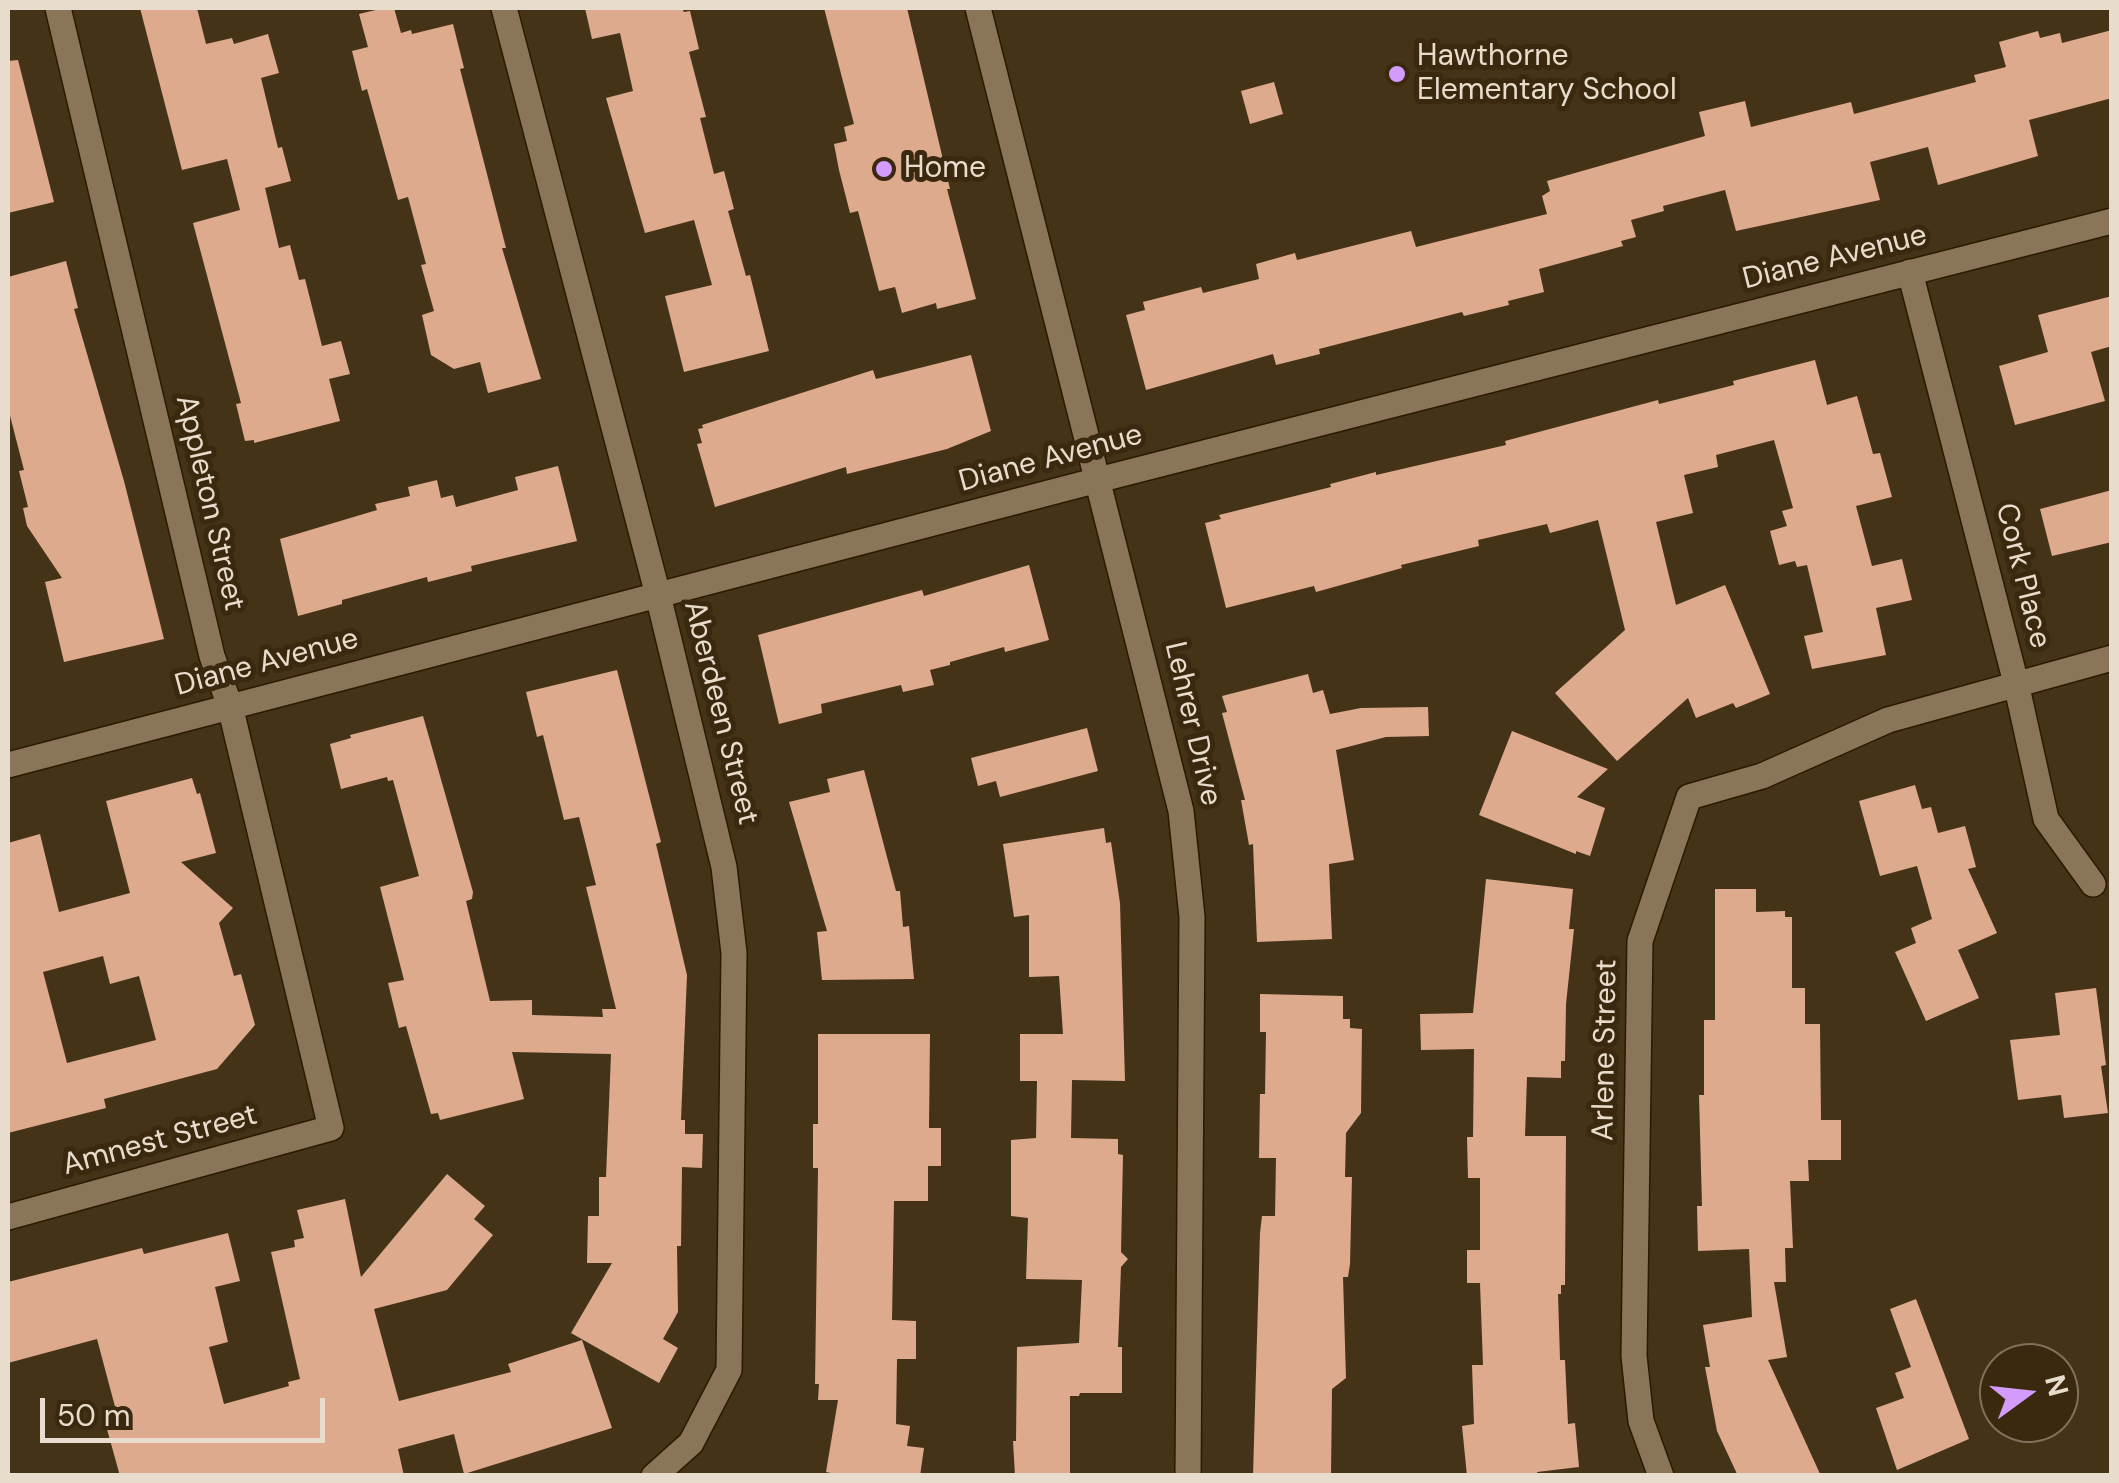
<!DOCTYPE html>
<html>
<head>
<meta charset="utf-8">
<style>
  body { margin:0 }
  #map { position:relative; width:2119px; height:1483px; overflow:hidden; background:#453318; font-family:"DM Sans",sans-serif }
  canvas { display:block }
  .frame { position:absolute; inset:0; border:10px solid #e8dccd; pointer-events:none }
  .north { position:absolute; left:1979px; top:1343px; width:100px; height:100px; box-sizing:border-box; background:#3a290e; border:2px solid #80715a; border-radius:50%; rotate:75deg; font-size:28px; font-weight:700; line-height:40px; text-align:center; color:#e8dccd }
  .north::after { content:''; display:block; margin:auto; width:35px; height:45px; background:#d39cfc; clip-path:polygon(50% 0,100% 100%,50% 72%,0 100%) }
  .scale { position:absolute; left:40px; top:1398px; width:285px; height:45px; box-sizing:border-box; border:5px solid #e8dccd; border-top:0; padding-left:12px; font-size:30px; line-height:35px; white-space:nowrap; color:#e8dccd; -webkit-text-stroke:8px #3a290e; paint-order:stroke }
</style>
</head>
<body>
<div id="map">
<canvas width="2119" height="1483"></canvas>
<div class="frame"></div>
<div class="north">N</div>
<div class="scale">50 m</div>
</div>
<script>
const g = document.querySelector('canvas').getContext('2d');
g.lineJoin = 'round';
function paint(path, color) {
  g.fillStyle = color;
  g.fill(path, 'evenodd');
}
function toPath(rows) {
  const path = new Path2D();
  for (const r of rows) {
    path.moveTo(r[0], r[1]);
    for (let i = 2; i < r.length; i += 2) path.lineTo(r[i], r[i + 1]);
  }
  return path;
}
function strokePath(path, color, width, dash) {
  g.strokeStyle = color;
  g.lineWidth = width;
  g.lineCap = dash ? 'butt' : 'round';
  g.setLineDash(dash || []);
  g.stroke(path);
}
function drawText(font, color, halo, rows, align = 'center') {
  g.font = font + ' "DM Sans",sans-serif';
  g.lineWidth = 10;
  g.setLineDash([]);
  g.textBaseline = 'middle';
  g.strokeStyle = halo;
  g.fillStyle = color;
  for (const [text, x, y, turn = 0] of rows) {
    g.save();
    g.translate(x, y);
    g.rotate((+turn || 0) * Math.PI / 180);
    g.textAlign = isNaN(turn) ? turn : align;
    if (halo) g.strokeText(text, 0, 0);
    g.fillText(text, 0, 0);
    g.restore();
  }
}
paint(toPath([
  [140,8,197,8,206,44,232,38,234,44,268,34,279,73,261,78,278,148,282,147,291,181,265,188,279,248,290,245,299,280,305,279,322,346,341,341,350,374,329,379,340,421,254,443,254,440,245,441,236,404,241,403,193,223,240,210,227,159,182,170],
  [384,8,394,8,401,33,411,30,412,34,453,24,464,68,460,69,506,248,502,248,541,379,488,393,480,362,454,369,431,355,422,315,434,311,421,265,426,264,408,197,398,200,367,89,362,91,352,51,368,47,359,14],
  [585,8,682,8,684,12,690,11,699,49,689,52,706,117,700,118,714,174,724,171,734,209,728,211,746,276,750,275,769,351,684,372,665,296,712,285,694,220,645,233,606,98,633,91,620,33,592,39],
  [824,8,907,8,950,189,947,189,976,299,937,309,936,303,902,313,895,287,879,291,858,211,850,213,839,170,834,144,847,141,844,127,854,124],
  [2112,30,2112,98,2029,120,2038,156,1938,185,1928,147,1870,162,1880,200,1736,231,1725,190,1663,206,1664,211,1631,220,1636,237,1621,241,1623,246,1539,269,1544,292,1508,301,1509,305,1464,316,1462,312,1319,349,1320,354,1276,365,1273,354,1146,390,1126,315,1145,310,1143,302,1201,287,1203,293,1259,279,1256,264,1295,253,1297,260,1411,231,1416,247,1547,214,1542,196,1550,191,1547,181,1705,136,1699,112,1745,101,1751,127,1851,102,1854,114,1976,82,1974,75,2006,67,1999,42,2038,31,2040,38,2060,33,2062,43],
  [18,60,54,202,8,213,8,61],
  [1274,82,1283,114,1250,124,1241,91],
  [66,261,78,308,74,309,124,481,164,639,64,662,45,582,62,578,27,526,23,508,28,507,19,471,24,470,8,408,8,277],
  [2112,296,2112,346,2091,352,2105,401,2015,425,1999,366,2048,352,2038,315],
  [971,355,991,431,947,449,847,474,846,467,715,507,697,444,702,443,698,429,703,428,702,425,873,370,876,379],
  [1815,360,1827,405,1857,396,1873,454,1880,453,1892,497,1856,506,1872,566,1902,559,1912,600,1876,608,1886,655,1812,669,1804,636,1823,632,1807,565,1797,567,1795,561,1779,565,1770,531,1787,526,1782,511,1793,508,1774,440,1716,455,1718,467,1684,475,1693,513,1656,522,1676,605,1725,585,1770,694,1736,708,1733,703,1696,718,1688,698,1617,761,1555,693,1625,630,1598,520,1550,533,1547,524,1478,540,1479,546,1401,565,1402,568,1316,592,1314,586,1226,608,1205,523,1221,519,1219,515,1331,487,1330,484,1376,472,1376,475,1506,445,1505,441,1658,400,1659,404,1734,385,1733,381],
  [558,466,577,541,471,566,472,571,428,582,427,577,342,600,342,604,298,616,280,539,377,510,375,504,410,496,408,487,437,480,441,498,453,495,456,507,518,490,515,477],
  [2112,490,2112,542,2052,556,2040,509],
  [1029,565,1049,640,1005,652,1004,647,950,662,950,665,930,670,934,685,903,692,901,685,821,704,822,713,779,724,758,635,922,590,924,596],
  [617,670,661,842,656,844,687,975,681,1120,685,1120,685,1134,703,1134,702,1168,682,1167,681,1246,677,1246,678,1312,663,1339,678,1348,659,1383,571,1333,612,1263,587,1263,588,1216,599,1216,599,1177,606,1177,611,1054,512,1052,524,1099,440,1120,438,1113,431,1114,406,1026,399,1028,388,983,404,980,380,887,419,876,393,780,388,781,387,777,341,789,330,744,351,738,350,735,423,716,473,892,472,899,466,901,490,1001,532,1000,532,1015,603,1017,602,1009,616,1009,586,887,596,885,579,817,564,820,543,735,537,737,526,692],
  [1308,674,1313,693,1323,690,1330,714,1361,708,1428,707,1429,736,1386,737,1336,750,1354,860,1329,864,1332,939,1257,942,1253,844,1249,845,1241,800,1245,800,1222,713,1227,712,1222,696],
  [1087,728,1098,771,1000,797,996,781,978,786,971,758],
  [1512,731,1608,769,1577,797,1605,808,1590,856,1576,851,1576,854,1479,815],
  [864,770,896,891,900,891,903,927,909,926,914,979,822,980,817,932,827,931,789,802,830,792,827,779],
  [192,778,197,794,200,793,216,853,181,862,233,908,219,923,234,976,241,974,255,1025,217,1069,104,1099,106,1108,8,1133,8,843,40,834,59,912,130,893,106,801],
  [103,956,110,984,139,976,156,1040,67,1063,43,972],
  [1915,785,1922,809,1931,807,1938,833,1965,826,1976,867,1968,869,1997,933,1958,950,1979,998,1926,1021,1895,952,1916,943,1911,928,1932,919,1917,866,1880,876,1859,801],
  [1104,828,1106,843,1111,842,1120,903,1125,1081,1072,1080,1071,1138,1118,1139,1118,1154,1123,1155,1121,1252,1128,1259,1121,1267,1118,1347,1122,1347,1122,1393,1080,1393,1079,1396,1070,1396,1070,1476,1015,1476,1013,1441,1016,1441,1017,1347,1079,1343,1082,1280,1026,1279,1028,1218,1011,1216,1011,1140,1036,1138,1037,1081,1020,1081,1020,1034,1063,1034,1059,976,1029,977,1029,915,1014,917,1003,844],
  [1486,879,1573,889,1569,929,1574,929,1566,1004,1565,1061,1561,1061,1561,1078,1527,1077,1525,1136,1566,1136,1565,1285,1561,1285,1561,1294,1558,1294,1560,1360,1565,1360,1568,1424,1575,1423,1579,1467,1537,1472,1538,1476,1467,1476,1462,1426,1474,1424,1472,1365,1483,1365,1480,1283,1467,1283,1467,1250,1480,1250,1480,1178,1468,1178,1467,1137,1473,1137,1474,1049,1421,1050,1420,1014,1473,1013],
  [1715,889,1756,889,1756,912,1785,911,1785,917,1792,917,1792,988,1805,988,1805,1024,1820,1024,1821,1120,1841,1120,1841,1160,1808,1160,1809,1181,1790,1181,1793,1248,1785,1248,1786,1282,1774,1282,1787,1357,1768,1360,1821,1476,1738,1476,1717,1431,1705,1367,1710,1367,1703,1325,1752,1317,1749,1249,1698,1251,1697,1206,1702,1206,1699,1095,1704,1095,1704,1020,1715,1020],
  [2096,988,2106,1065,2101,1066,2108,1113,2064,1118,2061,1095,2018,1100,2010,1040,2060,1035,2055,993],
  [1260,994,1343,996,1343,1019,1350,1019,1350,1028,1362,1029,1361,1113,1346,1133,1345,1177,1352,1177,1350,1264,1348,1277,1343,1277,1346,1378,1332,1389,1331,1476,1253,1476,1260,1233,1262,1216,1275,1216,1276,1158,1259,1158,1260,1094,1265,1094,1266,1032,1260,1032],
  [818,1034,930,1034,929,1128,941,1128,941,1166,928,1166,928,1201,894,1201,892,1320,916,1321,916,1359,897,1359,896,1424,910,1426,907,1446,924,1448,920,1476,846,1476,826,1472,838,1400,818,1400,819,1384,815,1384,818,1168,813,1168,813,1124,818,1124],
  [447,1174,485,1206,474,1219,493,1235,447,1290,374,1309,399,1401,511,1372,508,1364,582,1340,612,1428,464,1474,454,1434,398,1449,404,1476,120,1476,105,1422,118,1418,97,1339,8,1363,8,1282,142,1248,144,1254,228,1233,240,1281,215,1287,228,1342,209,1347,224,1404,289,1386,288,1382,300,1379,271,1252,295,1247,294,1240,304,1238,297,1210,345,1199,361,1277],
  [1916,1299,1969,1439,1897,1470,1876,1408,1904,1398,1895,1373,1911,1367,1890,1309]
]), '#ddaa8e');
const minor = toPath([
  [504,8,658,595,724,867,734,953,729,1370,691,1443,654,1476],
  [978,8,1181,811,1192,917,1188,1476],
  [1910,272,2016,683,2046,819,2093,884],
  [8,765,1098,480,2112,221],
  [8,1217,331,1128,230,706,212,656,58,8],
  [1661,1476,1641,1421,1634,1356,1640,941,1689,797,1762,776,1888,720,2112,658]
]);
strokePath(minor, '#2b1a01', 28);
strokePath(minor, '#8a7559', 25);
for (const [x, y, r, color] of [
  [1397,74,10,"#d39cfc"],
  [884,169,10,"#d39cfc"]
]) {
  const dot = new Path2D();
  dot.arc(x, y, r, 0, 2 * Math.PI);
  g.fillStyle = color;
  g.fill(dot);
  strokePath(dot, '#3a290e', 4);
}
drawText('30px', '#e8dccd', '#3a290e', [
  ["Hawthorne",1417,57],
  ["Elementary School",1417,91],
  ["Home",904,169]
], 'left');
drawText('30px', '#e8dccd', '#3a290e', [
  ["Diane Avenue",1835,258,-14],
  ["Diane Avenue",1051,459,-15],
  ["Appleton Street",209,503,77],
  ["Cork Place",2022,576,76],
  ["Diane Avenue",267,663,-15],
  ["Aberdeen Street",720,713,76],
  ["Lehrer Drive",1192,724,77],
  ["Arlene Street",1606,1050,-89],
  ["Amnest Street",160,1141,-15]
]);
</script>
</body>
</html>
